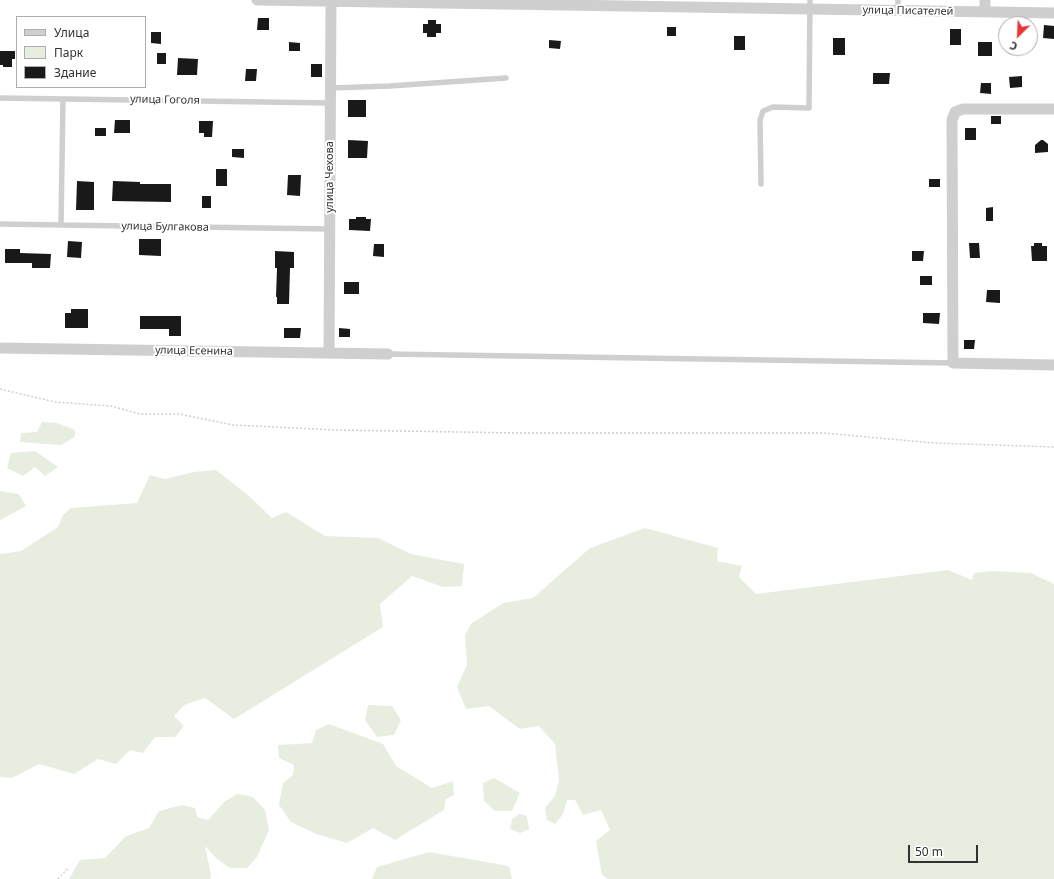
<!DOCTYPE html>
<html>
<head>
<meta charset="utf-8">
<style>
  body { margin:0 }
  #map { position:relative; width:1054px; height:879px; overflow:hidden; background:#fff; font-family:"Noto Sans",sans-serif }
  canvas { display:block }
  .legend { position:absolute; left:16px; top:16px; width:130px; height:72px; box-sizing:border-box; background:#fff; border:1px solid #adadad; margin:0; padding:5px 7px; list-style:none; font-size:12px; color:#323232 }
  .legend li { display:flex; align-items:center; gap:8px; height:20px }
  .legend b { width:20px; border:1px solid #adadad }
  .north { position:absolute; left:998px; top:16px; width:40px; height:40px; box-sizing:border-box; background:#fff; border:1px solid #adadad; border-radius:50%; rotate:204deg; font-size:11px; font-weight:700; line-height:16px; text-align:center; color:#323232 }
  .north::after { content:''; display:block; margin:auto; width:14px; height:18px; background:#e83534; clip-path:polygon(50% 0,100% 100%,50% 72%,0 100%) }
  .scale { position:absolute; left:908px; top:845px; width:70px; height:18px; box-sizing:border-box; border:2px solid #323232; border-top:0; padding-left:5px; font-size:12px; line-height:14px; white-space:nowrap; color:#323232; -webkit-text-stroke:3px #fff; paint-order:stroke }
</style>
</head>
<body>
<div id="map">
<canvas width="1054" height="879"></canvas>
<ul class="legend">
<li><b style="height:5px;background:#cfcfcf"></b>Улица</li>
<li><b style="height:11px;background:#e7eee0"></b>Парк</li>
<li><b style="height:11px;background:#191919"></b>Здание</li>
</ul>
<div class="north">С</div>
<div class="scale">50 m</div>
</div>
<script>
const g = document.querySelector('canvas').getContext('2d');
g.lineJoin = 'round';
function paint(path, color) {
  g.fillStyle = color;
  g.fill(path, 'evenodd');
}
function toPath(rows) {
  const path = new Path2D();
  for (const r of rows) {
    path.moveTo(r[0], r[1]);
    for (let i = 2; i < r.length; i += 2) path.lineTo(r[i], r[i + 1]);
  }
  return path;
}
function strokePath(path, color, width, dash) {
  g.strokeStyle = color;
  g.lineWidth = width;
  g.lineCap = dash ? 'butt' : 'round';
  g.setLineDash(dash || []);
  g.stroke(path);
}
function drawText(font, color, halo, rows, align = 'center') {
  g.font = font + ' "Noto Sans",sans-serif';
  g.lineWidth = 4;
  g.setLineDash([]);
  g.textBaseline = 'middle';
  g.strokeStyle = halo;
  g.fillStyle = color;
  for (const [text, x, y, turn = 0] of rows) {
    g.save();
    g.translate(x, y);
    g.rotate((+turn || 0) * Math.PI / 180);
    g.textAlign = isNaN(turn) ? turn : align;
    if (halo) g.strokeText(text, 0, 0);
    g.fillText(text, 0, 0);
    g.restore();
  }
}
paint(toPath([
  [42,422,57,423,75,430,75,437,61,445,20,442,21,433,37,432],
  [35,451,58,467,45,476,35,467,23,476,7,468,11,453],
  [216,470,249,496,272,518,286,512,325,536,378,538,411,554,464,564,462,586,443,587,412,576,380,604,383,627,234,719,205,698,184,705,174,716,184,726,175,737,155,737,143,753,130,750,116,764,98,759,74,774,39,764,12,778,0,777,0,554,21,551,58,527,63,515,71,508,137,503,150,475,165,479,194,472],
  [0,491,19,494,26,506,0,520],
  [645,528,718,548,717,561,742,566,739,577,756,594,948,570,972,580,974,573,992,571,1031,573,1054,584,1054,879,608,879,602,875,596,841,610,830,601,810,583,815,575,800,567,800,563,814,555,824,547,820,545,808,555,796,559,780,555,744,539,726,520,729,489,706,466,709,457,687,467,665,465,635,471,624,503,603,533,598,590,548],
  [368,705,392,706,401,720,394,735,377,737,365,720],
  [329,724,383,744,396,766,432,788,453,781,454,795,446,799,444,810,395,840,373,828,347,843,316,834,291,822,279,805,283,783,293,775,294,765,279,758,278,745,312,743,316,730],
  [494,778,520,793,512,811,495,811,484,801,483,783],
  [238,794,253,797,265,810,269,830,257,857,247,868,230,868,217,859,205,846,211,875,210,879,69,879,80,860,105,858,126,836,149,828,159,811,182,805,195,808,197,817,208,820,225,801],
  [519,814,527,816,529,829,520,833,510,829,512,819],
  [429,852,509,866,512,879,372,879,377,867]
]), '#e7eee0');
paint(toPath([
  [258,18,269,18,269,30,257,30],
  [428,20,436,20,436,24,441,24,441,33,436,33,436,37,427,37,427,33,423,33,423,24,428,24],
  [1044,25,1054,26,1054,39,1043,38],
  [667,27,676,27,676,36,667,36],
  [950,29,961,29,961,45,950,45],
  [151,32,161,32,161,44,151,43],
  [734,36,745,36,745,50,734,50],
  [833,38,845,38,845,55,833,55],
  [549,40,561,41,560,49,549,48],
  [289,42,300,43,300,51,289,51],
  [978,42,992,42,992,56,978,56],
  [0,51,15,51,15,59,12,59,12,67,3,67,3,65,0,65],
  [157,53,166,53,166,64,157,64],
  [178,58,198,59,197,75,177,75],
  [311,64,322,64,322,77,311,77],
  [246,69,257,69,256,81,245,81],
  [873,73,890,73,889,84,873,84],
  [1022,76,1022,87,1010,88,1009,77],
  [981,83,991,83,991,94,980,93],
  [348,100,366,100,366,117,348,117],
  [991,116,1001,116,1001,124,991,124],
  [115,120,130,120,130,133,114,133],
  [199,121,213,121,212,137,204,137,204,133,199,133],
  [95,128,106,128,106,136,95,136],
  [965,128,976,128,976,140,965,140],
  [348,140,368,141,367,158,348,158],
  [1041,140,1043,140,1048,144,1048,152,1035,153,1035,145],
  [232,149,244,149,244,158,232,157],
  [216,169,227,169,227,186,216,186],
  [288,175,301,175,300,196,287,195],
  [929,179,940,179,940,187,929,187],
  [77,181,94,182,94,210,76,210],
  [113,181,140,182,140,184,171,184,171,202,112,201],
  [202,196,211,196,211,208,202,208],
  [993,207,993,221,986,221,986,208],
  [356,217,366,217,366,219,371,219,370,231,349,230,349,219,356,219],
  [139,239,161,239,161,256,139,255],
  [68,241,82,242,81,258,67,257],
  [969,243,979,243,980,258,970,258],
  [1034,243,1042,243,1042,246,1047,246,1047,261,1032,261,1031,246,1034,246],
  [374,244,384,244,384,257,373,256],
  [5,249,20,249,20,253,51,254,50,268,32,268,32,263,5,263],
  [275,251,294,252,294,268,290,268,289,304,277,304,277,297,276,297,277,268,275,268],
  [912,251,924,251,923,261,912,261],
  [920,276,932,276,932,285,920,285],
  [344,282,359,282,359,294,344,294],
  [987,290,1000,290,1000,303,986,302],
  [71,309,88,309,88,328,65,328,65,313,71,313],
  [923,313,940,313,939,324,923,323],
  [140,316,181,316,181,336,169,336,169,329,140,329],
  [284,328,301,328,300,338,284,338],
  [339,328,350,329,350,337,339,337],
  [964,340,975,340,974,349,964,349]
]), '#191919');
strokePath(toPath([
  [0,389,55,402,111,406,140,414,179,414,233,425,336,430,521,433,823,433,934,443,1054,447],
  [58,879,68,868]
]), '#cfcfcf', 1.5, [2, 2]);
strokePath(toPath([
  [898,11,898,0],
  [330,88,390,86,506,78],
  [0,98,330,103],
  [761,184,760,120,763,111,773,107,809,108,810,0],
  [0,224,61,225,330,229],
  [61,225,63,99],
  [388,354,953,363]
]), '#cfcfcf', 5.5);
strokePath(toPath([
  [257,0,1054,13],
  [985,12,985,0],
  [1054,109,963,109,955,112,952,120,953,363,1054,365],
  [0,348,388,354],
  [329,353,331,1]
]), '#cfcfcf', 11);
drawText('11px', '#323232', '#fff', [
  ["улица Писателей",908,11,1],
  ["улица Гоголя",165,100,1],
  ["улица Чехова",330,177,-90],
  ["улица Булгакова",165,227,1],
  ["улица Есенина",194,351,1]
]);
</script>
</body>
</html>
